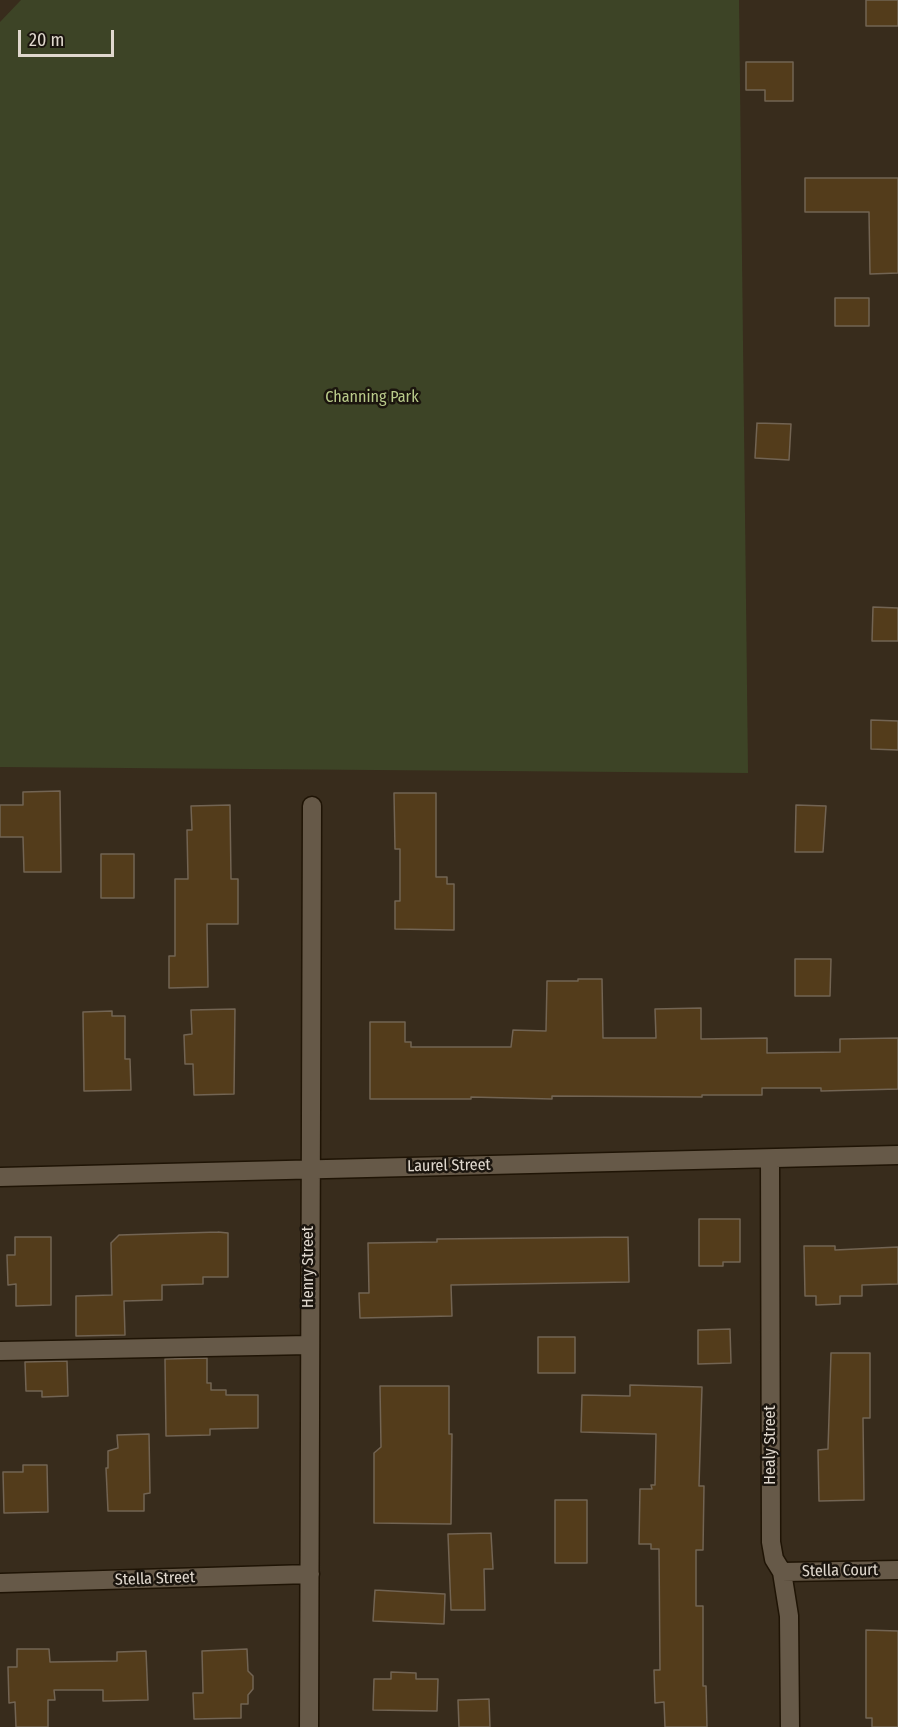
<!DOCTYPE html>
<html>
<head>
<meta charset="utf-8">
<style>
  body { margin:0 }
  #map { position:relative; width:898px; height:1727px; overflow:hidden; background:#382c1c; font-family:"Fira Sans Condensed",sans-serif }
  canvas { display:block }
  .scale { position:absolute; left:18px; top:30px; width:96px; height:27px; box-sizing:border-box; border:3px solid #e0d8ce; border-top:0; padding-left:8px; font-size:18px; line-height:21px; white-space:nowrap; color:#e0d8ce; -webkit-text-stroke:4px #1b150e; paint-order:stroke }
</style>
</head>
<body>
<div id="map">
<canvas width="898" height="1727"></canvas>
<div class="scale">20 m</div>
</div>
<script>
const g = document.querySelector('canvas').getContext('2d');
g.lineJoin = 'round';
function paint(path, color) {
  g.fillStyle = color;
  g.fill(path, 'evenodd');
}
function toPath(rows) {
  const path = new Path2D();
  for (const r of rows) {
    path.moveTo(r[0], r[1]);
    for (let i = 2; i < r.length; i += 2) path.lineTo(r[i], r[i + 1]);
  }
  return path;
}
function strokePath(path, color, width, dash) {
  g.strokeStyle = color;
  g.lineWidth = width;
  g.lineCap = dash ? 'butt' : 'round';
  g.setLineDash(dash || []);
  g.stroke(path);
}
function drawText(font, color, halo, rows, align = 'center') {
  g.font = font + ' "Fira Sans Condensed",sans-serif';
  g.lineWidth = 5;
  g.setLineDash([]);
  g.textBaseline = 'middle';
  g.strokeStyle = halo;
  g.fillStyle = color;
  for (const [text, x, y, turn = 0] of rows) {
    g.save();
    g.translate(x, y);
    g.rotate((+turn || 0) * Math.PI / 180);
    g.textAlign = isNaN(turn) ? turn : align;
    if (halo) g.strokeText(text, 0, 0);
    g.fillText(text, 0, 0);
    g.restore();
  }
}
paint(toPath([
  [21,0,739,0,748,773,0,767,0,22]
]), '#3d4426');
const building = toPath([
  [866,0,898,0,898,26,866,26,866,0],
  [746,62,793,62,793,101,765,101,765,90,746,90,746,62],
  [805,178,898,178,898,273,870,274,869,212,805,212,805,178],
  [835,298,869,298,869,326,835,326,835,298],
  [757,423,791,424,789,460,755,458,757,423],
  [873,607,898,608,898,641,872,641,873,607],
  [871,720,898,721,898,750,871,749,871,720],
  [60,791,61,872,24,872,23,837,0,837,0,805,23,805,23,792,60,791],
  [394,793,436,793,436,877,447,877,447,884,454,884,454,930,395,929,395,901,400,901,400,849,395,849,394,793],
  [230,805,231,879,238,879,238,924,207,924,208,987,169,988,169,956,175,956,175,879,188,879,187,830,192,830,191,806,230,805],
  [796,805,826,806,823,852,795,852,796,805],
  [101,854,134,854,134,898,101,898,101,854],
  [795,959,831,959,830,996,795,996,795,959],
  [578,979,602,979,603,1038,656,1038,655,1009,701,1008,701,1039,767,1038,767,1053,840,1052,840,1039,898,1038,898,1089,821,1091,821,1088,762,1088,762,1095,702,1095,702,1097,552,1096,552,1099,471,1097,471,1099,370,1099,370,1022,405,1022,405,1042,411,1042,411,1047,511,1047,513,1030,546,1031,547,981,578,981,578,979],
  [235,1009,234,1094,194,1095,193,1064,185,1064,184,1035,192,1034,191,1010,235,1009],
  [112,1011,112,1016,125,1016,125,1059,130,1059,131,1090,84,1091,83,1012,112,1011],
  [699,1219,740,1219,740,1262,723,1262,723,1266,699,1266,699,1219],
  [218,1232,228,1233,228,1277,203,1277,203,1284,162,1285,162,1300,124,1301,125,1335,76,1336,76,1296,112,1295,111,1243,119,1235,218,1232],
  [15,1237,51,1237,51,1305,16,1306,16,1284,8,1285,7,1255,15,1255,15,1237],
  [628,1237,629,1282,451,1285,452,1316,360,1318,359,1293,369,1293,368,1243,437,1242,437,1239,628,1237],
  [804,1246,835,1246,835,1250,898,1247,898,1284,862,1285,862,1296,840,1296,840,1304,816,1305,816,1296,805,1296,804,1246],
  [730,1329,731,1363,698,1364,698,1330,730,1329],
  [538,1337,575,1337,575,1373,538,1373,538,1337],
  [831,1353,870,1353,870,1418,863,1418,864,1500,819,1501,818,1450,828,1449,831,1353],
  [207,1358,207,1383,211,1383,211,1390,226,1390,226,1395,258,1395,258,1428,210,1429,210,1435,166,1436,165,1359,207,1358],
  [67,1361,68,1396,42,1397,42,1391,26,1391,25,1362,67,1361],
  [630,1385,702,1387,699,1486,704,1486,703,1550,696,1550,696,1606,703,1606,703,1686,706,1686,707,1727,665,1727,664,1702,655,1703,654,1670,660,1670,659,1549,651,1549,651,1544,639,1544,640,1489,652,1489,651,1485,655,1485,656,1434,581,1432,582,1395,630,1396,630,1385],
  [380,1386,449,1386,449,1434,452,1434,451,1524,374,1523,374,1453,381,1447,380,1386],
  [149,1434,150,1493,144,1494,144,1511,108,1511,106,1468,108,1468,108,1451,118,1448,117,1435,149,1434],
  [23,1465,47,1465,48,1512,4,1513,3,1472,23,1472,23,1465],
  [555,1500,587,1500,587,1563,555,1563,555,1500],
  [491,1533,493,1569,484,1569,485,1610,451,1610,448,1534,491,1533],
  [375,1590,445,1594,444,1624,373,1621,375,1590],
  [866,1630,898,1631,898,1727,872,1727,872,1718,866,1718,866,1630],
  [17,1649,49,1649,50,1662,117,1661,117,1652,146,1651,148,1700,103,1701,103,1690,54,1690,55,1700,48,1700,48,1727,16,1727,15,1702,9,1703,8,1667,17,1667,17,1649],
  [247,1649,248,1671,253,1676,253,1689,248,1695,248,1704,241,1704,241,1718,194,1719,193,1693,203,1693,202,1651,247,1649],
  [391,1672,416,1673,416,1679,438,1679,437,1711,373,1710,374,1679,391,1679,391,1672],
  [489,1699,490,1727,459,1727,458,1700,489,1699]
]);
paint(building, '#533c1b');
strokePath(building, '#726453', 1.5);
const minor = toPath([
  [770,1159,771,1542,774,1559,782,1572,789,1616,790,1727],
  [0,1177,898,1155],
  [0,1351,309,1345],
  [782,1572,898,1570],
  [0,1583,310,1574],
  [309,1727,312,806]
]);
strokePath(minor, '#1f1405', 21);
strokePath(minor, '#665948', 18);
drawText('16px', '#b9ca8a', '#1b150e', [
  ["Channing Park",372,398]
]);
drawText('16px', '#e0d8ce', '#1b150e', [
  ["Laurel Street",449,1166,-1],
  ["Henry Street",309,1267,-90],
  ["Healy Street",771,1445,-90],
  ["Stella Court",840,1571,-1],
  ["Stella Street",155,1579,-2]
]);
</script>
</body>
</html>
